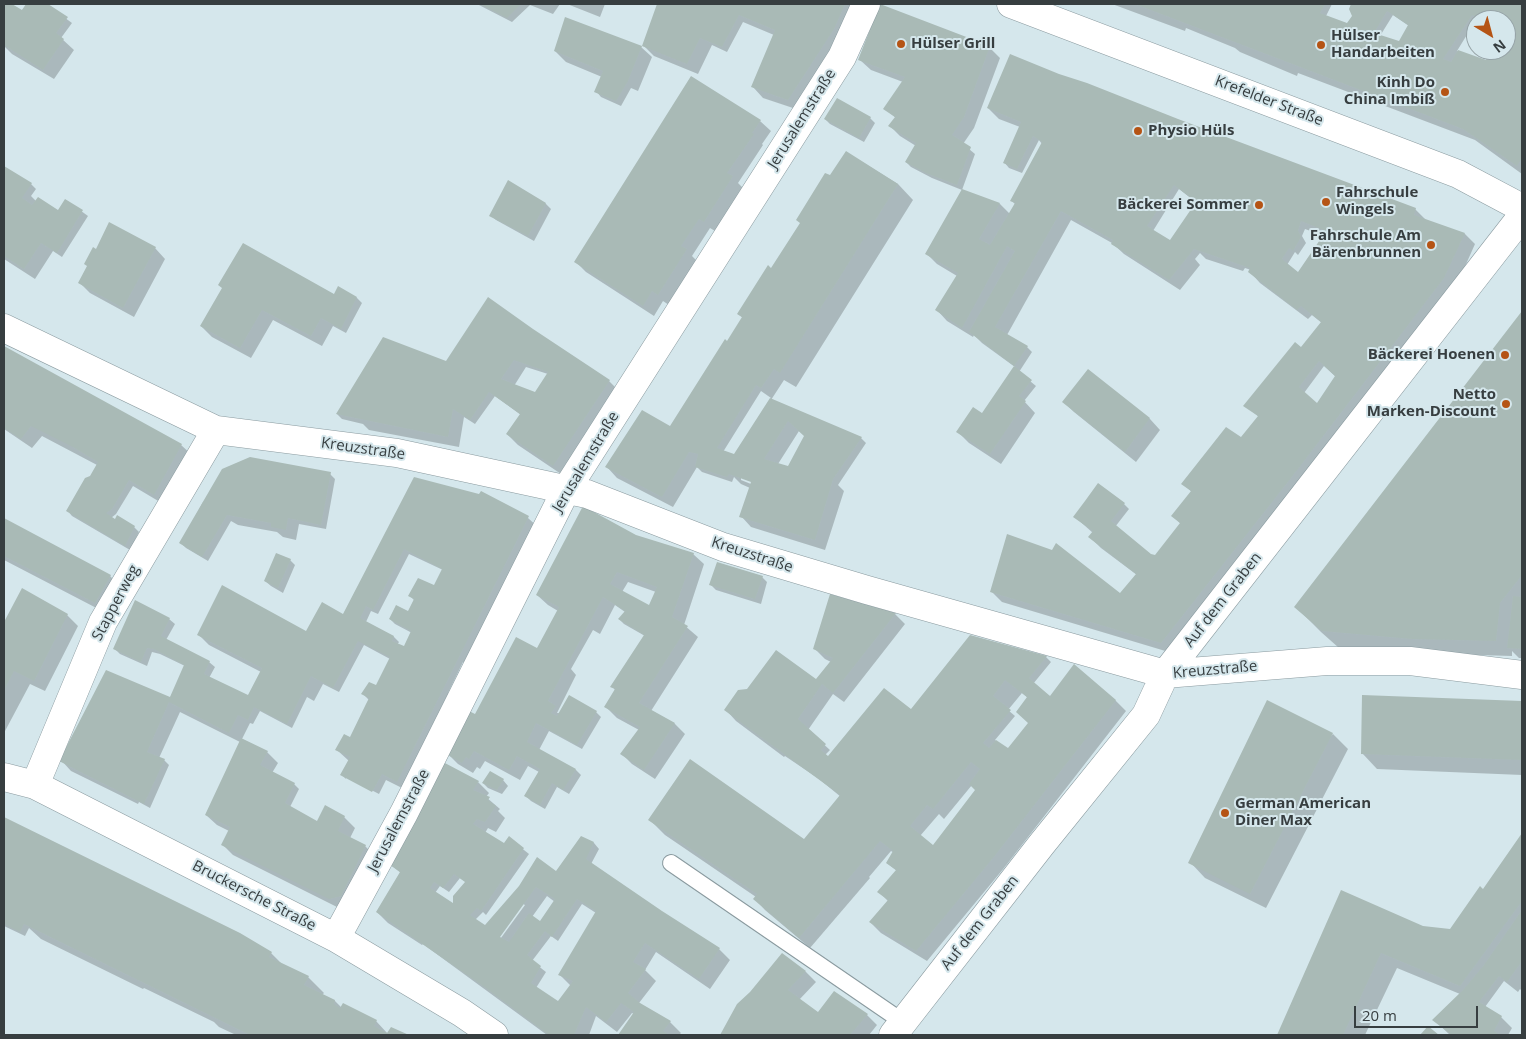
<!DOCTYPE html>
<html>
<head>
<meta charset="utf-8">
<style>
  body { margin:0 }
  #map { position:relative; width:1526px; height:1039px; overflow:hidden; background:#d5e7ec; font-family:"Open Sans",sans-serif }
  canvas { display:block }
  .frame { position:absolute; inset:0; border:5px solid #373e40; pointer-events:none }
  .north { position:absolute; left:1466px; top:10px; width:50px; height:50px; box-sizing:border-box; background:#d5e7ec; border:1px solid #96a3a7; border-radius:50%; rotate:143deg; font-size:14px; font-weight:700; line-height:20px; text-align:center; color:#373e40 }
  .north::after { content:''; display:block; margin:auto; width:18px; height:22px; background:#b55415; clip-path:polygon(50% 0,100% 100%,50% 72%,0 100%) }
  .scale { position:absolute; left:1354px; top:1006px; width:124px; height:22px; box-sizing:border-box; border:2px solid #373e40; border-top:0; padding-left:6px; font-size:15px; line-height:18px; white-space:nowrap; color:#373e40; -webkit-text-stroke:4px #d5e7ec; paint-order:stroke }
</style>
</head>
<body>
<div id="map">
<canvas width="1526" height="1039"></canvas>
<div class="frame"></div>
<div class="north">N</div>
<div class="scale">20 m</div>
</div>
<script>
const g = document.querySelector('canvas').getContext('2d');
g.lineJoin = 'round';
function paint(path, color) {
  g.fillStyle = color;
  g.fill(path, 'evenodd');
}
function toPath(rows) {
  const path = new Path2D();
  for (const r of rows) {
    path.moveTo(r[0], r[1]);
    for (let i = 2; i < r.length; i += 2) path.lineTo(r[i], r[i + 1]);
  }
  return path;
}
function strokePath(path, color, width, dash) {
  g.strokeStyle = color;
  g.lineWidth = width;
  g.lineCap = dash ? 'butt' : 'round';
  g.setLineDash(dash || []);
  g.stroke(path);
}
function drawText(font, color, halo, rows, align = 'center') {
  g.font = font + ' "Open Sans",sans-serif';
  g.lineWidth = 4;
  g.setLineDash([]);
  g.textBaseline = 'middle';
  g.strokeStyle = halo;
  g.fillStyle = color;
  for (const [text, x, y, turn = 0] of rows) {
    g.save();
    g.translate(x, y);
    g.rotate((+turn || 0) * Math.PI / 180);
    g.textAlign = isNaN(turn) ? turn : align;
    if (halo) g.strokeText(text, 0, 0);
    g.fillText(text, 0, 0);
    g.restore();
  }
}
paint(toPath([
  [4,4,10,4,21,11,28,4,46,4,72,23,61,38,74,50,54,79,12,54,4,46],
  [477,4,560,4,553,14,530,5,512,22],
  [567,4,605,4,600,17],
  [659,4,858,4,799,110,763,98,753,87,774,35,743,22,727,52,712,45,698,74,654,56,643,45],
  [1112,4,1332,4,1326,16,1348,24,1353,16,1350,9,1353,4,1522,4,1522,174,1475,140,1298,73,1297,76,1240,52,1235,48,1186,28,1185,31],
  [1393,15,1409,26,1399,43,1380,36],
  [1476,20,1506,20,1506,50,1494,50,1487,62,1457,51],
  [641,47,652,57,638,91,631,88,621,106,601,97,596,91,602,77,566,62,555,51],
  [989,47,1000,58,974,128,963,144,975,154,962,190,932,178,911,167,906,162,916,146,900,136,890,126,896,118,885,109,903,82,871,70,860,60],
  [1059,75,1415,209,1426,220,1465,234,1475,244,1455,289,1172,653,1002,602,991,591,1120,595,1137,575,1101,548,1090,537,1093,533,1075,517,1124,504,1129,509,1115,527,1151,555,1156,557,1181,524,1173,516,1192,492,1183,484,1241,439,1259,417,1245,405,1307,354,1322,323,1312,315,1308,319,1260,283,1250,272,1251,270,1245,268,1243,271,1206,259,1200,253,1195,259,1200,265,1180,290,1124,254,1112,243,1071,220,1007,335,1027,347,1032,352,1019,372,1036,386,1024,401,1035,413,1001,464,969,443,958,432,983,415,1015,367,982,343,974,335,973,337,947,321,937,310,957,276,937,264,927,254,963,191,1000,204,1010,214,1015,204,1012,201,1042,144,1039,140,1022,173,1009,168,1004,162,1020,127,999,119,988,108],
  [1179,189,1197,203,1175,245,1153,231],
  [1305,229,1324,236,1298,273,1287,265,1295,252,1298,255,1306,243,1302,236],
  [1324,366,1336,377,1318,405,1304,393],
  [870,118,875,123,864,142,830,124,825,119],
  [760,121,771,131,762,144,763,145,738,183,743,188,715,231,710,228,692,256,697,261,669,305,663,301,654,316,586,272,575,261],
  [846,152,898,184,913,200,796,387,784,380,771,400,861,438,866,443,838,485,844,491,825,550,751,527,741,516,750,488,741,484,734,477,732,482,702,472,697,467,673,507,617,478,607,467,670,427,731,345,743,318,738,314,772,270],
  [761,391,771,398,735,455,723,452],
  [799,431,806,437,793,469,778,464],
  [741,477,757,483,756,486,741,480],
  [4,167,31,184,36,189,31,196,36,201,58,212,66,200,88,216,62,257,53,251,35,279,4,259],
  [508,182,546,204,551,209,534,241,496,220,491,215],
  [155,248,165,259,134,317,90,293,79,282,96,251],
  [338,288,357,298,362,303,346,333,333,326,322,346,273,320,251,358,212,337,201,326,223,289,334,295],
  [1522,313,1522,658,1519,658,1512,651,1512,656,1444,654,1348,656,1321,632,1296,607],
  [4,347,181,445,192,455,165,505,133,486,116,514,111,518,134,527,139,532,130,550,72,516,67,510,91,477,97,465,42,436,32,448,4,429],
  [563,350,609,381,620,392,564,476,518,445,507,434,521,415,495,396,475,424,464,417,459,447,369,430,363,424,342,419,337,414,447,361],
  [526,367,548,374,535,394,514,386],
  [1088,371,1150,419,1160,430,1136,462,1074,412,1064,402],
  [330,474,335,479,326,529,299,524,296,540,283,537,277,532,238,525,231,521,208,561,186,548,181,543,203,502],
  [528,518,539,528,470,665,463,662,448,693,453,699,408,791,386,780,378,796,379,794,346,777,346,779,342,775,349,761,337,750,350,739,369,700,363,694,377,687,390,659,364,645,339,692,323,684,314,701,307,697,292,728,260,711,253,724,250,723,242,739,267,752,278,763,272,773,294,784,299,789,290,807,318,823,326,807,344,817,355,828,350,838,365,846,376,857,341,909,233,855,223,845,229,831,217,825,206,815,240,742,180,712,159,758,164,760,169,765,150,808,139,802,138,804,71,771,61,760,170,698,185,666,160,654,152,652,147,666,120,654,115,649,169,619,175,624,166,640,209,662,215,667,209,678,248,696,261,672,209,645,198,634,312,636,343,615,392,522],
  [409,554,443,570,435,587,410,596,415,601,408,613,390,619,395,624,412,633,404,648,397,645,399,642,394,637,366,622,371,611,378,614],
  [4,520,110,576,121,587,106,613,4,560],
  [636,536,693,554,704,564,684,625,698,637,651,711,675,724,685,734,655,779,632,764,622,754,639,730,617,718,606,707,615,690,612,686,645,636,624,624,619,619,625,612,615,605,600,634,593,630,571,669,576,675,557,713,596,712,601,717,582,749,549,731,539,750,576,770,581,775,569,794,557,787,545,809,531,801,526,796,539,772,528,766,520,780,485,761,480,769,477,767,473,773,458,764,448,754,476,715,537,649,558,611,548,605,537,595],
  [628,582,656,592,650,607,622,592],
  [290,560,295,565,283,593,271,586,265,581],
  [762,577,767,582,761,604,716,590,711,585],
  [23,590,67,615,78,626,45,691,30,684,4,733,4,625],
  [895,614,905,624,844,702,833,694,808,730,830,750,825,755,828,758,911,710,970,637,1046,657,1051,662,1033,684,1051,697,1115,700,1126,711,1004,868,927,961,881,933,870,922,888,901,879,892,897,871,887,863,894,853,891,851,869,877,870,878,810,948,765,910,755,899,756,897,665,835,650,820,804,841,841,797,819,779,785,756,784,757,736,721,726,710,816,681,831,662,825,659,814,648],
  [1022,693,1028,698,1029,724,1008,750,995,740,1015,716,1008,710],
  [972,785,977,790,933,846,920,836,939,814,944,819],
  [1364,697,1522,702,1522,775,1377,769,1362,753],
  [1333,734,1348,749,1266,908,1205,878,1190,862],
  [490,773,503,780,508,786,502,794,488,788,483,783],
  [478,782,489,793,486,797,500,809,498,811,505,818,496,832,488,828,485,833,505,845,509,838,529,854,486,915,483,912,475,920,485,927,520,886,561,877,581,837,594,843,599,849,591,864,661,912,719,949,730,960,710,989,656,952,645,970,656,981,639,1003,670,1022,681,1033,679,1035,620,1035,634,1014,632,1013,617,1032,596,1016,589,1035,547,1035,423,944,422,945,388,923,377,912,401,873,391,865],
  [460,878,466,882,454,905,435,893,440,886,449,892],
  [547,896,555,902,540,922,532,917],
  [523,904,525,905,498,942,496,941],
  [582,904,596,913,560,975,571,986,558,1003,536,988,546,972,532,961,551,936,558,941],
  [4,818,240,935,271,953,284,966,308,977,324,993,322,995,335,1001,342,1008,376,1021,388,1034,391,1028,406,1035,236,1035,219,1027,214,1022,144,988,143,989,41,939,29,928,25,936,4,926],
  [1522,835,1522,991,1520,989,1518,992,1504,981,1485,1007,1501,1017,1512,1028,1508,1035,1450,1035,1434,1020,1460,994,1397,968,1365,1035,1278,1035,1342,892,1422,927,1450,930,1488,894,1485,889],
  [782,955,806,972,816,982,799,1000,818,1014,867,1015,877,1025,869,1035,721,1035,738,1005,751,993]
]), '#0003');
paint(toPath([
  [4,4,12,4,22,10,26,4,48,4,68,17,56,33,64,39,43,70,4,45],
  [480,4,521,4,507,18],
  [657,4,845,4,834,29,788,100,751,87,775,30,739,15,722,47,700,38,687,64,642,46,628,81,616,101,594,92,603,71,554,51,565,17,642,46],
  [880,4,990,46,964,117,952,135,971,147,957,185,926,173,905,162,916,143,888,126,895,117,883,109,905,77,858,60],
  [1135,4,1325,4,1320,13,1347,23,1352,16,1349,9,1351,4,1522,4,1522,158,1517,166,1463,129],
  [1387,11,1408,25,1399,41,1374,33],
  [1472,15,1481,20,1506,20,1506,50,1492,50,1486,60,1458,50,1451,62,1443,59],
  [1010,54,1059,74,1087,83,1178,119,1416,208,1414,215,1465,233,1444,278,1291,478,1161,643,990,592,1007,534,1052,550,1056,543,1120,593,1136,574,1088,537,1093,531,1073,517,1085,501,1098,483,1125,503,1111,521,1151,554,1155,555,1180,523,1171,516,1191,491,1181,484,1226,427,1241,437,1258,416,1243,406,1295,342,1301,347,1321,322,1301,306,1297,310,1248,272,1250,268,1194,249,1169,280,1111,244,1113,240,1061,211,995,327,1028,346,1014,366,969,332,1015,251,1007,246,962,328,935,310,958,273,925,254,962,189,1000,203,979,239,990,245,1015,203,1010,201,1042,142,1033,136,1017,169,1003,163,1021,122,987,108],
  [1174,185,1196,202,1170,240,1147,226],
  [1301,221,1326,231,1298,272,1282,259,1289,248,1293,251,1301,237,1298,230],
  [1319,361,1335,376,1317,403,1299,387],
  [691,76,761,120,752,133,754,134,727,173,733,176,704,222,699,219,681,246,687,249,658,295,652,291,643,306,574,262],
  [837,98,871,117,859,138,824,119],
  [846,151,898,184,780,373,774,369,761,388,756,385,717,448,734,454,770,398,862,437,833,479,815,540,739,517,751,482,729,474,727,477,695,467,698,454,689,452,662,497,605,467,642,410,670,426,725,339,727,341,742,317,737,314,768,265,771,268,800,223,796,220,825,173,830,175],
  [788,421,804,436,788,466,764,459],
  [4,166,32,183,22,198,32,205,38,197,58,210,65,199,83,210,57,253,41,243,24,269,4,256],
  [508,180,546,203,528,236,489,216],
  [109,222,156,247,123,308,78,283,87,266,84,264,93,247,96,249],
  [243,243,334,294,338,286,357,297,341,329,321,318,311,336,262,310,240,348,200,326,222,288,218,285],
  [488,297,533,329,610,380,553,466,506,434,520,414,489,392,470,420,453,409,448,437,336,414,383,337,446,361],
  [514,360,548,372,535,392,501,379],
  [1522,311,1522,575,1500,603,1496,641,1412,639,1322,631,1294,607],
  [4,346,182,444,154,495,129,480,112,509,106,513,115,519,117,515,135,526,125,546,66,511,85,478,90,476,98,462,73,447,31,426,21,439,4,428],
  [1014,366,1032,380,1019,396,1026,401,990,454,956,432,973,407,982,413],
  [1088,369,1150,418,1125,452,1062,402],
  [250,457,331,472,321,525,288,518,286,530,271,527,271,523,227,515,202,557,179,543,222,469],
  [414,477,479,494,481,491,529,516,397,782,382,774,372,792,340,775,350,757,335,750,344,734,350,737,366,704,369,698,361,694,369,682,376,685,390,657,358,641,333,688,311,676,287,724,254,707,248,720,238,715,229,733,169,702,147,752,165,759,144,804,59,761,106,670,170,697,184,665,154,649,147,648,141,662,113,649,135,600,170,618,161,636,210,661,204,674,248,695,262,668,197,635,222,585,306,631,322,602,343,614],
  [404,549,442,569,434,585,418,578,408,596,414,599,408,611,396,605,389,619,411,631,404,646,392,641,394,636,360,618,366,606,373,610],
  [583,506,636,535,694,553,672,617,688,626,639,703,675,723,644,770,620,754,640,727,604,707,615,689,610,687,644,635,618,619,625,611,603,597,548,701,556,706,551,713,557,716,569,695,597,711,577,745,536,723,527,742,576,769,563,790,552,783,540,805,524,796,540,769,517,756,509,770,474,751,469,759,466,757,462,763,446,754,469,711,475,714,516,637,537,648,559,607,536,595],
  [617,572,657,587,649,605,610,584],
  [4,518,111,575,95,603,4,556],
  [276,553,291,559,278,588,264,581],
  [717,562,763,576,755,599,709,585],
  [22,588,68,614,34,681,14,671,4,690,4,622],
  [830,594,896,613,833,693,822,684,798,719,826,744,821,750,828,756,884,688,911,709,970,635,1047,656,1029,678,1050,696,1074,664,1116,700,993,858,916,951,869,922,888,900,877,892,896,870,886,863,893,851,880,841,799,938,753,899,757,894,648,820,690,759,804,839,840,795,724,710,738,690,747,689,776,650,816,679,833,658,813,649],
  [1005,680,1027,697,1016,712,1028,723,1008,748,996,740,989,748,983,743,1011,710,993,696],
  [971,762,980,769,969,784,975,790,933,845,910,826,927,805,933,809],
  [1513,596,1522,597,1522,649,1507,648],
  [1362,695,1522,701,1522,760,1361,754],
  [1267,700,1333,733,1250,894,1188,863],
  [241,738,268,751,260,765,295,783,285,803,317,821,325,805,345,816,338,831,366,845,341,896,329,899,221,845,230,827,205,815],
  [443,762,479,781,473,790,490,797,488,800,496,806,485,822,477,819,473,824,504,843,509,836,524,848,481,911,477,908,470,915,485,925,519,886,537,857,556,871,581,836,594,842,586,859,662,911,720,948,699,979,645,943,633,962,646,969,628,993,640,1003,671,1021,663,1031,669,1035,618,1035,634,1012,621,1003,606,1022,586,1007,574,1035,549,1035,483,986,376,912,400,872,390,865],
  [454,874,465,882,453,896,453,903,430,888,434,882,443,888],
  [536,887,555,899,540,921,529,913,509,942,500,937],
  [577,899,596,911,558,975,573,981,558,1001,531,983,541,966,527,955,545,931,552,937],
  [490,771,504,779,497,790,482,783],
  [4,817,240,933,272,952,269,957,309,976,304,985,335,1000,334,1004,340,1008,343,1003,377,1020,374,1026,387,1033,391,1027,409,1035,250,1035,24,924,20,932,4,924],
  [1522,833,1522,901,1460,986,1381,953,1343,1035,1277,1035,1341,890,1423,926,1450,929,1480,886,1483,889],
  [1522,910,1522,961,1507,982,1499,976,1479,1002,1502,1016,1494,1031,1500,1035,1452,1035,1432,1020,1464,989,1484,965],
  [782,953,806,971,788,990,818,1012,834,991,868,1014,850,1035,720,1035,737,1004,750,992],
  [1428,1026,1439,1035,1420,1035]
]), '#a9bab6');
const service = toPath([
  [671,863,903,1022]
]);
const minor = toPath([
  [4,328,216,430,397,453,587,494,723,547,867,590,1165,674,1327,661,1410,661,1522,675],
  [4,777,35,785,336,938,462,1013,494,1035],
  [35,785,103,622,216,430],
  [336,938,404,813,566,490,842,57,866,4],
  [893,1035,1041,845,1146,715,1165,674,1522,216]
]);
const tertiary = toPath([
  [1011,4,1458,174,1522,208]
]);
strokePath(service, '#8a9a9f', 18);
strokePath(minor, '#8a9a9f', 29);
strokePath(tertiary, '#8a9a9f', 29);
strokePath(service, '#fff', 16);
strokePath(minor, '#fff', 28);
strokePath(tertiary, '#fff', 28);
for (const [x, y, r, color] of [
  [901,44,5,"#b55415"],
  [1321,45,5,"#b55415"],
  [1445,92,5,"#b55415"],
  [1138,131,5,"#b55415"],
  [1326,202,5,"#b55415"],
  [1259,205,5,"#b55415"],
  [1431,245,5,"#b55415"],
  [1505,355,5,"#b55415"],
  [1506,404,5,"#b55415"],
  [1225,813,5,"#b55415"]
]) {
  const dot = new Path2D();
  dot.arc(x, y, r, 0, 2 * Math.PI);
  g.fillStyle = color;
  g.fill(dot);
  strokePath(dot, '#d5e7ec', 2);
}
drawText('bold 15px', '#373e40', '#d5e7ec', [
  ["Hülser",1331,36],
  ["Handarbeiten",1331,53],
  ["Hülser Grill",911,44],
  ["Kinh Do",1435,83,"right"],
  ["China Imbiß",1435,100,"right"],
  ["Physio Hüls",1148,131],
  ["Fahrschule",1336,193],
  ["Wingels",1336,210],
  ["Bäckerei Sommer",1249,205,"right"],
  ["Fahrschule Am",1421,236,"right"],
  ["Bärenbrunnen",1421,253,"right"],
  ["Bäckerei Hoenen",1495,355,"right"],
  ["Netto",1496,395,"right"],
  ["Marken-Discount",1496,412,"right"],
  ["German American",1235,804],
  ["Diner Max",1235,821]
], 'left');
drawText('15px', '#373e40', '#d5e7ec', [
  ["Krefelder Straße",1269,101,21],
  ["Jerusalemstraße",802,119,-58],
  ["Kreuzstraße",363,449,8],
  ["Jerusalemstraße",586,462,-59],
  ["Kreuzstraße",752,555,18],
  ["Auf dem Graben",1223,600,-52],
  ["Stapperweg",116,603,-62],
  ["Kreuzstraße",1215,670,-5],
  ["Jerusalemstraße",399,821,-62],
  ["Bruckersche Straße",254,896,27],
  ["Auf dem Graben",980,923,-52]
]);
</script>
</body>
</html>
